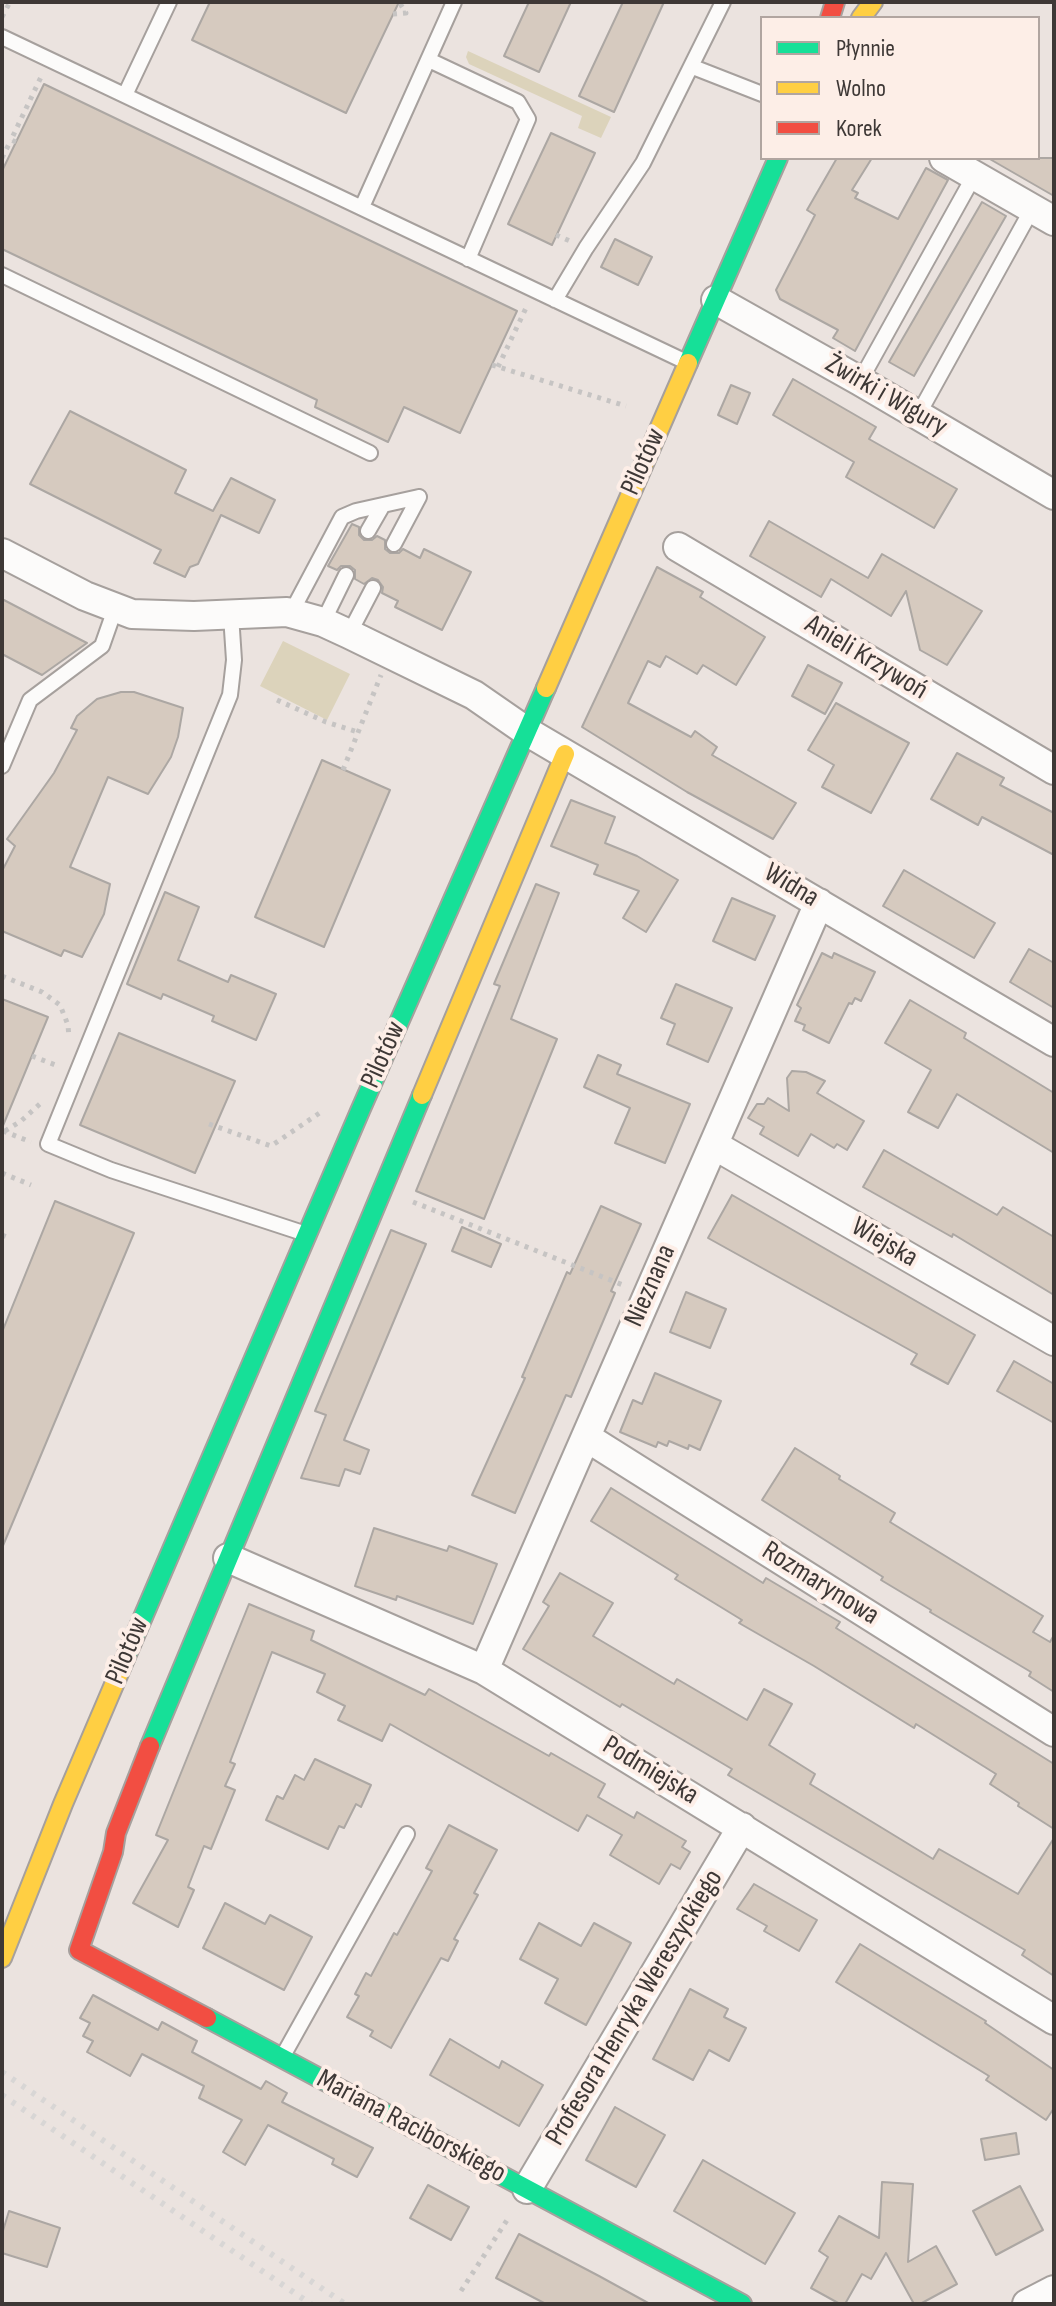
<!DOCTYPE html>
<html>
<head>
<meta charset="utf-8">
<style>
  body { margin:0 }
  #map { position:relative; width:1056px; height:2306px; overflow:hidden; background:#ebe3df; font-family:"Sofia Sans Condensed",sans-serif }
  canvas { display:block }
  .frame { position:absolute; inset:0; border:4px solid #3e3836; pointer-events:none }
  .legend { position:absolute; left:760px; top:16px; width:280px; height:144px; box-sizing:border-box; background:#fdeee7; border:2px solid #b1a5a0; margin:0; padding:10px 14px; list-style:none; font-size:24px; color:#3e3836 }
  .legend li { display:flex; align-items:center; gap:16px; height:40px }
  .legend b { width:40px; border:2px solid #b1a5a0 }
</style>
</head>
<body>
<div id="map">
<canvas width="1056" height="2306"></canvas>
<div class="frame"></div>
<ul class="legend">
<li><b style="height:10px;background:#16e098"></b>Płynnie</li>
<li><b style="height:10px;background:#ffcf43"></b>Wolno</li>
<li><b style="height:10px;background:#f24e42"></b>Korek</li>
</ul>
</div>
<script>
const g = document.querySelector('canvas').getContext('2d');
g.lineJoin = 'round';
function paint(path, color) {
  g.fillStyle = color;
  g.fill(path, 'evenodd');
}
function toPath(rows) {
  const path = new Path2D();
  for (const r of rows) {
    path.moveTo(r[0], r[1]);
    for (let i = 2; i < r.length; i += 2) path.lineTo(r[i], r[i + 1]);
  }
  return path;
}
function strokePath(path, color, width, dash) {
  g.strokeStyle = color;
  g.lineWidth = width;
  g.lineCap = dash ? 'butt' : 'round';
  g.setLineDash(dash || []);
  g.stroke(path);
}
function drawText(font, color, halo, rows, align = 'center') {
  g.font = font + ' "Sofia Sans Condensed",sans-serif';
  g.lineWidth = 8;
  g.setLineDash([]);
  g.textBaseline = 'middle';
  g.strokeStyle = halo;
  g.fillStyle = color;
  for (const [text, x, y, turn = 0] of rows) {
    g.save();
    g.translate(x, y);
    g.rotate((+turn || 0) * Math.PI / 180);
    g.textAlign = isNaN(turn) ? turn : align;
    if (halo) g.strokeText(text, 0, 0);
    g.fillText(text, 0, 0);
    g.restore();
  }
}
paint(toPath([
  [468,51,611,117,601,138,578,128,582,116,469,64,466,57],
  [283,641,350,674,327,720,260,686]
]), '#dcd3bb');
const building = toPath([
  [210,2,399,2,346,113,192,40,210,2],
  [529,2,571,2,539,72,504,56,529,2],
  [623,2,664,2,614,112,579,96,623,2],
  [44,84,517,311,460,433,404,407,388,442,315,407,317,400,2,249,2,171,44,84],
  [551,133,595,153,552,245,508,224,551,133],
  [837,158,872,158,852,190,858,193,855,198,898,219,926,168,948,180,855,351,833,338,838,330,780,299,776,290,815,215,807,210,837,158],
  [988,158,1054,158,1054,196,988,158],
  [982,202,1006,216,914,376,889,362,982,202],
  [615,239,652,257,638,285,601,267,615,239],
  [793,379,876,427,869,439,957,489,934,528,846,477,854,462,773,415,793,379],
  [731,385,750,393,737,424,718,415,731,385],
  [70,411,186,470,175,493,213,511,231,478,275,500,259,533,221,515,198,564,190,567,185,577,154,563,161,550,30,484,70,411],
  [769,521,868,578,882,554,982,611,947,665,920,650,906,591,891,616,831,579,821,597,750,556,769,521],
  [352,524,359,527,359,535,364,540,372,540,377,536,385,540,385,549,390,553,399,553,403,549,420,558,424,549,471,572,442,630,395,607,398,601,382,593,383,587,378,580,372,578,364,584,355,579,355,570,350,566,341,566,337,570,328,566,352,524],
  [657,567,703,592,700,597,765,637,736,685,703,665,697,674,666,656,660,667,648,661,628,703,691,737,695,731,717,747,712,755,796,803,773,839,687,792,582,727,657,567],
  [2,599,46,622,87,643,42,675,2,654,2,599],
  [808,665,842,683,825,714,792,696,808,665],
  [121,692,134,692,183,708,178,737,171,757,148,794,108,777,70,867,110,884,104,914,82,957,64,950,61,956,2,931,2,871,15,846,7,839,54,773,77,730,71,728,77,716,97,699,121,692],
  [836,703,909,743,871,813,822,787,834,765,808,750,836,703],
  [957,753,1004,778,1000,785,1054,813,1054,855,982,817,978,825,931,799,957,753],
  [322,760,390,790,324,947,255,917,322,760],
  [571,800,615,817,605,843,637,856,678,880,646,932,623,918,639,891,594,874,598,865,551,846,571,800],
  [904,870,995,923,974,958,883,906,904,870],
  [536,884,559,893,511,1019,557,1039,484,1219,416,1191,500,986,494,984,536,884],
  [165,892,199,907,178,960,228,982,231,975,276,994,256,1040,212,1021,214,1016,163,994,161,999,127,984,165,892],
  [732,898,775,916,755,960,713,941,732,898],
  [1029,949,1054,963,1054,1008,1010,982,1029,949],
  [822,953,832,958,834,953,875,972,861,1001,855,998,852,1004,849,1003,829,1043,803,1030,805,1025,795,1021,801,1008,797,1005,822,953],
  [676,984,732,1008,708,1062,667,1044,675,1024,661,1018,676,984],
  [2,999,48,1017,2,1128,2,999],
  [910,1000,966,1033,964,1038,1054,1093,1054,1153,957,1094,938,1128,908,1112,931,1070,885,1043,910,1000],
  [119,1033,235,1081,195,1173,80,1125,119,1033],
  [598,1055,621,1065,617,1074,690,1104,665,1163,615,1143,630,1108,584,1087,598,1055],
  [792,1071,806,1072,825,1081,817,1093,864,1121,847,1150,837,1144,834,1148,811,1134,798,1156,760,1134,764,1127,748,1118,757,1104,764,1104,768,1098,789,1111,787,1078,792,1071],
  [884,1150,997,1215,1003,1207,1054,1237,1054,1295,953,1234,952,1237,863,1187,884,1150],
  [732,1195,975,1335,948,1384,911,1364,917,1354,708,1238,732,1195],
  [55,1201,134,1233,2,1548,2,1332,55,1201],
  [601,1206,641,1224,611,1291,615,1293,571,1397,566,1395,515,1513,472,1495,525,1378,522,1377,567,1272,570,1274,601,1206],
  [462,1227,501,1244,491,1267,452,1251,462,1227],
  [391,1230,426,1244,344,1440,369,1450,360,1474,345,1469,339,1486,301,1478,326,1415,315,1411,391,1230],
  [686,1292,726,1309,710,1348,670,1332,686,1292],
  [1014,1361,1054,1384,1054,1423,997,1391,1014,1361],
  [655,1373,721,1401,700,1450,689,1445,688,1449,669,1441,667,1446,658,1442,656,1447,620,1432,633,1400,642,1404,655,1373],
  [795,1448,840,1476,839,1479,895,1513,890,1522,1043,1616,1033,1632,1050,1642,1054,1635,1054,1692,1029,1676,1031,1672,930,1612,931,1610,881,1580,883,1577,762,1500,795,1448],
  [611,1488,763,1583,766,1578,840,1622,836,1628,1054,1764,1054,1829,1018,1806,1019,1803,990,1784,996,1774,916,1724,914,1728,814,1666,739,1623,742,1620,675,1579,678,1575,591,1521,611,1488],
  [374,1528,447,1551,449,1546,497,1564,473,1624,397,1596,396,1600,355,1586,374,1528],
  [560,1573,613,1603,593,1636,674,1684,677,1679,747,1720,764,1689,792,1704,769,1745,815,1774,810,1784,933,1859,939,1849,1018,1894,1054,1838,1054,1976,1022,1955,1025,1950,728,1775,732,1769,622,1704,620,1707,523,1649,549,1606,543,1602,560,1573],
  [249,1604,314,1631,311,1640,425,1695,429,1689,549,1756,551,1753,605,1784,598,1797,634,1818,637,1812,686,1841,682,1847,690,1852,680,1869,671,1864,659,1884,610,1855,622,1835,587,1815,578,1831,390,1724,382,1741,338,1720,345,1706,317,1692,325,1674,272,1652,230,1762,235,1764,225,1786,235,1790,211,1849,204,1846,188,1887,194,1890,178,1927,133,1903,168,1840,156,1835,249,1604],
  [315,1759,371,1785,361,1807,356,1804,344,1828,339,1826,328,1849,266,1820,277,1796,283,1799,295,1775,304,1780,315,1759],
  [449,1825,497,1850,474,1893,478,1895,454,1939,458,1941,448,1961,441,1958,391,2048,370,2036,373,2031,347,2017,359,1996,355,1994,366,1973,371,1976,394,1933,397,1935,432,1871,426,1868,449,1825],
  [754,1884,817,1920,799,1951,764,1931,767,1926,737,1909,754,1884],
  [225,1903,265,1924,270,1915,312,1937,284,1990,203,1948,225,1903],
  [539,1923,581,1946,594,1923,631,1943,586,2025,545,2003,558,1979,520,1959,539,1923],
  [860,1944,986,2021,985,2023,1054,2070,1054,2108,1046,2120,986,2080,989,2076,836,1982,860,1944],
  [690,1989,728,2009,724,2017,746,2028,729,2061,709,2050,693,2080,653,2059,690,1989],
  [93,1995,158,2030,162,2022,197,2041,192,2052,261,2089,266,2081,287,2093,282,2102,373,2148,357,2177,332,2164,334,2159,268,2125,245,2165,223,2152,242,2120,199,2098,204,2086,142,2054,130,2076,87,2052,93,2041,83,2036,90,2023,80,2018,93,1995],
  [450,2039,499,2068,502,2061,543,2085,519,2126,430,2075,450,2039],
  [615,2107,665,2135,636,2187,586,2160,615,2107],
  [1016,2133,1019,2154,985,2160,981,2139,1016,2133],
  [703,2160,795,2213,765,2264,674,2211,703,2160],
  [882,2182,913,2184,908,2262,936,2246,957,2284,920,2304,914,2304,886,2253,871,2279,862,2274,845,2304,840,2304,811,2288,828,2257,819,2251,839,2216,879,2238,882,2182],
  [428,2185,469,2207,451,2240,410,2218,428,2185],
  [1020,2186,1043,2230,996,2255,973,2211,1020,2186],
  [9,2211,60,2228,47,2267,2,2253,2,2234,9,2211],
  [519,2234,599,2276,650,2304,546,2304,496,2278,519,2234]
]);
paint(building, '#d6cabf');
strokePath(building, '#aca7a3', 2);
const lane = toPath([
  [2,37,684,361],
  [429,60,518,102,528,119,468,259],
  [693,67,762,94],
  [125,95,169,2],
  [362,207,454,2],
  [2,275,370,453],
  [555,300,586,248,643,163,723,2],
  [860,381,974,176],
  [918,415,1032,209],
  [368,531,383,505],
  [394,544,419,497],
  [291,613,342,517,356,511,419,497],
  [231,615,234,660,230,695,48,1144,111,1170,303,1233],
  [323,622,346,575],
  [349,634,373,588],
  [2,766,30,700,102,646,115,609],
  [284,2054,407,1834]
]);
const street = toPath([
  [944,158,1054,221],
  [716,300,860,381,1054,495],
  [678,547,1054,770],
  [2,553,85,596,132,614,194,616,287,612,323,622,349,634,474,695,526,731,1054,1042],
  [714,1145,1054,1341],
  [586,1437,1054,1732],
  [228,1558,484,1670,1054,2020],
  [484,1670,819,903],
  [527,2189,742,1827],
  [1027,2304,1054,2290]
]);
const fast = toPath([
  [688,363,778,158],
  [125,1659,360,1111,546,688],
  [150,1746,422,1095],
  [207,2018,742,2304]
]);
const slow = toPath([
  [861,18,873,2],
  [546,688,688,363],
  [422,1095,565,754],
  [2,1958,63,1804,125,1659]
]);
const jam = toPath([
  [830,18,835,2],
  [150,1746,116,1833,113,1852,79,1950,207,2018]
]);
strokePath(lane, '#a6a09d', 18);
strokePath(street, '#a6a09d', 32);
strokePath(fast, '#a6a09d', 22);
strokePath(slow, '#a6a09d', 22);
strokePath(jam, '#a6a09d', 22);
strokePath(toPath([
  [393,14,406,13,399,2],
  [2,17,10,2],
  [16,142,11,140,41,77],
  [2,158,11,140],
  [556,235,570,241],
  [492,365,626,406],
  [498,367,526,308],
  [277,700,326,722,358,732],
  [343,770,381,675],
  [2,976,42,992,60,1005,68,1025,69,1038],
  [32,1056,58,1066],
  [209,1124,271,1146,324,1110],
  [3,1131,31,1142],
  [5,1131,21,1121,42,1102],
  [2,1173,31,1185],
  [413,1202,623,1285],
  [2,1235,9,1238],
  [461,2291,509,2217]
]), '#c6c4c3', 5, [4, 6]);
strokePath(lane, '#fcfbfa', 14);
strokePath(street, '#fcfbfa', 28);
strokePath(fast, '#16e098', 18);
strokePath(slow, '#ffcf43', 18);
strokePath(jam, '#f24e42', 18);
strokePath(toPath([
  [2,2072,345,2304],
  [2,2095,311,2304]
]), '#d8d6d5', 6, [4, 8]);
drawText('28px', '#3e3836', '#fdeee7', [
  ["Żwirki i Wigury",886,396,30],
  ["Pilotów",644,462,-66],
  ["Anieli Krzywoń",866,658,31],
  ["Widna",791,886,31],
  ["Pilotów",384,1055,-66],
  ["Wiejska",884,1243,30],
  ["Nieznana",651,1286,-66],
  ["Rozmarynowa",820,1584,32],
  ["Pilotów",128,1651,-67],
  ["Podmiejska",650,1771,31],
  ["Profesora Henryka Wereszyckiego",635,2008,-59],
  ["Mariana Raciborskiego",411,2127,28]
]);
</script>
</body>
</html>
